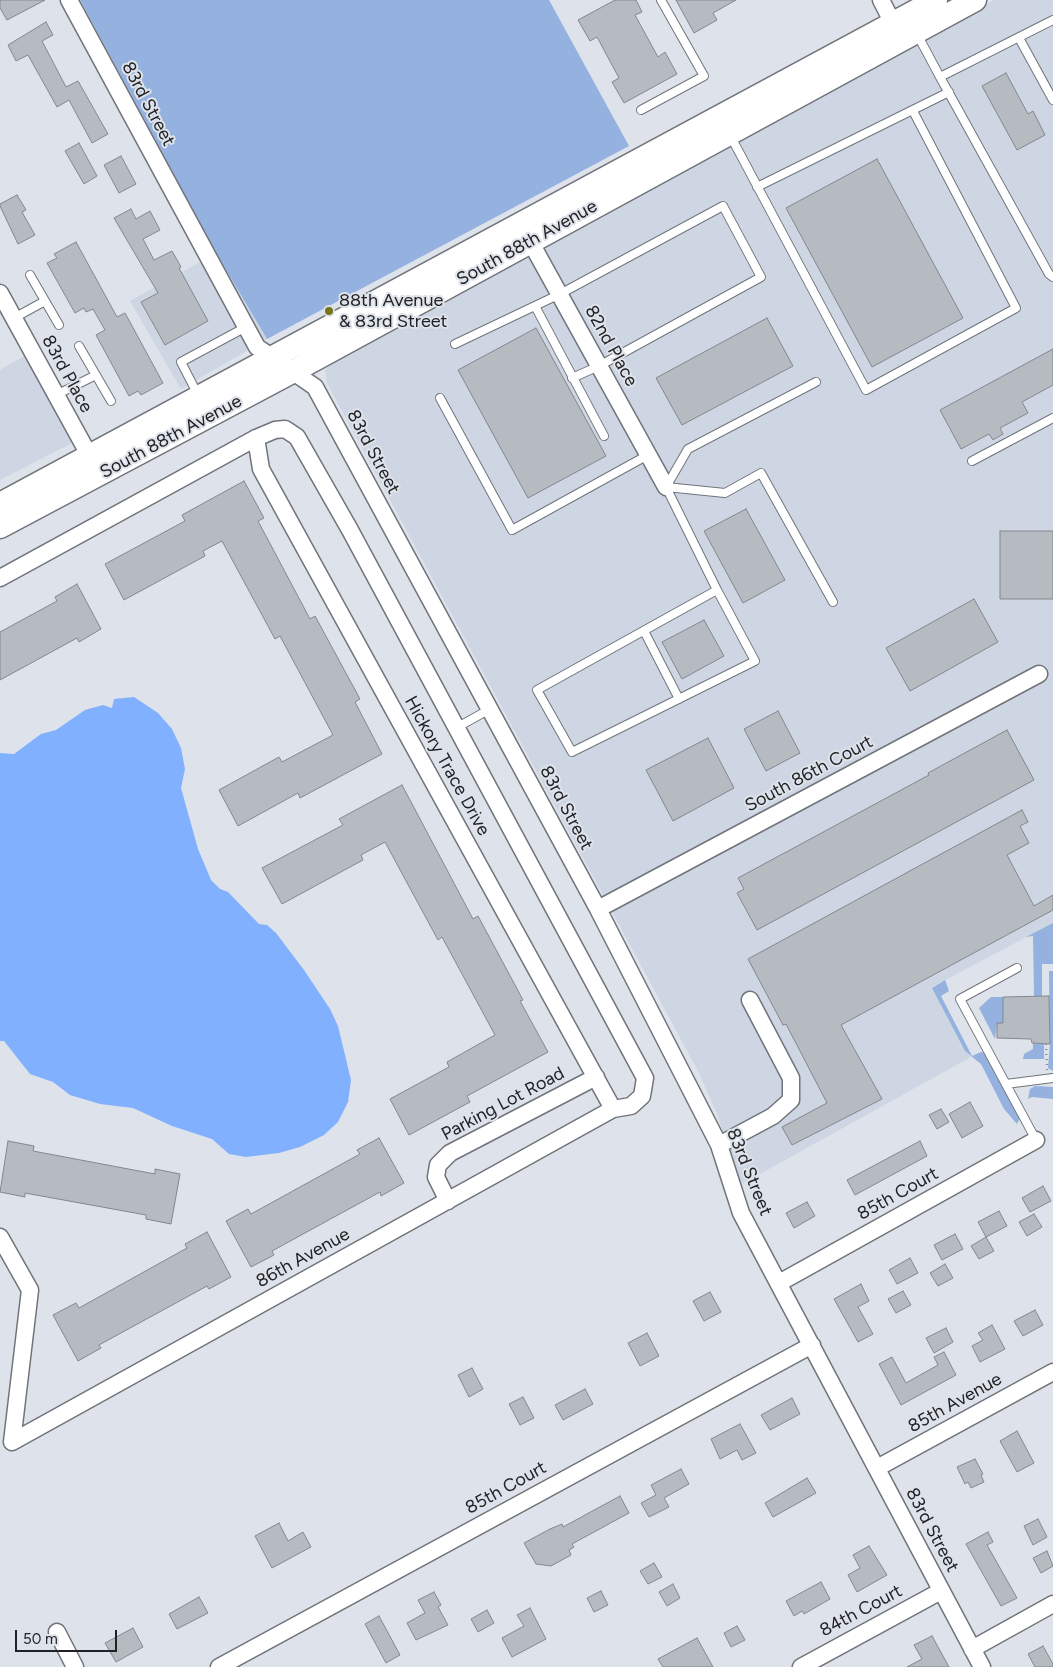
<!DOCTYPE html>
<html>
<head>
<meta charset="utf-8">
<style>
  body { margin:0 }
  #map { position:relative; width:1053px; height:1667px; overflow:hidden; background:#dee2ea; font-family:Figtree,sans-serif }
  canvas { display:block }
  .scale { position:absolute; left:15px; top:1630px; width:102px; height:22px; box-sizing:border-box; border:2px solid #202224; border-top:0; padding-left:6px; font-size:15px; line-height:18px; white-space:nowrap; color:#202224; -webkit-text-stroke:4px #dee2ea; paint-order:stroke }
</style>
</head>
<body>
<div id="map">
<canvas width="1053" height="1667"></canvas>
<div class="scale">50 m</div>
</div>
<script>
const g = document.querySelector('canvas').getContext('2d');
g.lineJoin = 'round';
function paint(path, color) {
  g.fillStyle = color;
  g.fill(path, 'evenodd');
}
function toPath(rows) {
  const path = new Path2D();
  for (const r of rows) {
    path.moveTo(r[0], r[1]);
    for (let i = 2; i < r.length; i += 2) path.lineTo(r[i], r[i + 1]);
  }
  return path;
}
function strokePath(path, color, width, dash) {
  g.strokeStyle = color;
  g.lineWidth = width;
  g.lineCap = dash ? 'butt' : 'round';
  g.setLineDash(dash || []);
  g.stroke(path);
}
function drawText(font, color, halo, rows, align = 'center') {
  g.font = font + ' Figtree,sans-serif';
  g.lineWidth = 4;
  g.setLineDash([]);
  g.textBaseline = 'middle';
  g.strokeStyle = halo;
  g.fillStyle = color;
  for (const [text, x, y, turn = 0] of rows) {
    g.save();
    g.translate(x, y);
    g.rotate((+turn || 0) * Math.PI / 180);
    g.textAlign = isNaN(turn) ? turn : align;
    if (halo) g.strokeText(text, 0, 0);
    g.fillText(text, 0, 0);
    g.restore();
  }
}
paint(toPath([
  [994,0,1053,0,1053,923,932,987,965,1051,971,1057,740,1185,717,1114,699,1073,327,383,325,370,335,360,913,47],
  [216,253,267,339,181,389,130,301],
  [26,355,72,443,0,480,0,370]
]), '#ced6e4');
paint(toPath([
  [80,0,549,0,629,146,267,339,216,253],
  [1053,923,1053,964,1042,964,1042,996,1034,996,1033,936,1026,937],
  [1049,971,1053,971,1053,1071,1048,1068,1050,1043],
  [945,980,949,991,941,996,972,1056,981,1052,985,1053,1020,1118,1017,1124,1004,1109,981,1064,965,1051,932,988],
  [991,997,1003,997,1003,1023,997,1023,995,1039,979,1008],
  [1033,1043,1044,1044,1044,1059,1023,1059,1024,1054,1033,1049],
  [1035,1086,1053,1087,1053,1099,1032,1097,1028,1099,1030,1089]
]), '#95b1df');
paint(toPath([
  [134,697,158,713,172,729,181,748,185,769,181,788,198,849,211,880,220,889,228,892,259,924,267,925,276,933,304,970,330,1009,338,1026,351,1080,348,1102,338,1122,324,1135,300,1147,279,1153,246,1157,229,1154,212,1139,172,1126,133,1108,100,1104,70,1095,53,1082,30,1074,4,1041,0,1041,0,753,14,754,41,734,56,730,85,710,103,705,112,708,114,699]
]), '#81b0fe');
const building = toPath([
  [0,0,45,0,7,20,0,8,0,0],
  [615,0,636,0,642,12,635,15,658,57,665,52,677,74,624,103,612,82,619,78,597,37,590,41,578,20,615,0],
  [676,0,736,0,713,13,717,20,694,33,676,0],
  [46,22,53,35,42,41,66,87,78,81,108,134,92,143,69,100,57,107,28,55,16,61,8,45,46,22],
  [1006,73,1028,114,1033,111,1045,135,1017,150,982,86,1006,73],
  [79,143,97,176,84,184,65,151,79,143],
  [121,156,136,184,119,193,104,165,121,156],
  [877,159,963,318,872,367,786,208,877,159],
  [17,195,26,210,22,212,35,235,18,244,0,206,0,204,17,195],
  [131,209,136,219,150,211,160,230,143,239,154,260,172,251,181,267,179,268,208,321,165,345,141,302,158,293,114,218,131,209],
  [76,242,117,317,125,313,163,383,141,395,138,391,129,396,96,335,105,330,93,309,86,312,84,308,75,313,47,263,57,258,54,254,76,242],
  [767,318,793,366,682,425,656,378,767,318],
  [536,328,606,456,528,498,458,370,536,328],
  [1053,349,1053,385,1022,402,1028,413,1000,428,1003,434,993,440,989,434,961,449,940,410,1053,349],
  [244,481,264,518,258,521,310,619,315,616,360,699,355,702,382,754,300,798,298,793,238,826,219,790,279,757,282,762,333,735,280,636,275,639,222,541,203,551,205,556,124,600,105,564,185,521,182,515,244,481],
  [746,509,785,580,743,603,704,531,746,509],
  [1000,531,1053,531,1053,599,1000,599,1000,531],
  [77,584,101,629,79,642,77,638,0,680,0,632,57,601,55,597,77,584],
  [974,599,998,642,910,691,886,648,974,599],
  [704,620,724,656,682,679,662,642,704,620],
  [778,711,800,753,766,771,744,729,778,711],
  [1007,730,1034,780,757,930,737,893,744,889,738,878,929,775,928,773,1007,730],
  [708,738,734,788,673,821,646,770,708,738],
  [402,785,473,919,478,916,523,1000,520,1001,548,1052,467,1096,470,1102,409,1135,390,1099,449,1067,447,1062,495,1035,442,937,438,940,385,842,361,855,363,860,282,904,262,868,343,825,339,819,402,785],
  [1022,810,1028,822,1020,826,1029,843,1007,855,1034,906,1053,895,1053,910,841,1025,882,1099,792,1145,782,1127,827,1103,786,1024,783,1025,748,959,1022,810],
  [1049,996,1050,1044,1032,1043,1031,1039,997,1038,997,1023,1003,1023,1003,997,1049,996],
  [970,1102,983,1126,962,1138,949,1114,970,1102],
  [941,1109,949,1122,937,1129,929,1115,941,1109],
  [379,1138,404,1183,381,1196,380,1192,272,1251,274,1255,251,1267,226,1221,248,1209,251,1214,360,1154,357,1150,379,1138],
  [8,1141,34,1146,33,1151,155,1174,155,1169,180,1174,171,1224,146,1219,146,1215,25,1193,25,1197,0,1192,8,1141],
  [920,1141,927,1156,855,1195,847,1180,920,1141],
  [1043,1186,1051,1201,1030,1212,1022,1198,1043,1186],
  [807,1202,815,1216,794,1228,786,1213,807,1202],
  [999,1211,1007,1226,986,1237,978,1222,999,1211],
  [1034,1214,1042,1227,1027,1236,1019,1222,1034,1214],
  [207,1232,231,1277,209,1289,207,1286,99,1345,101,1348,78,1361,53,1315,76,1303,79,1308,187,1248,185,1244,207,1232],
  [955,1234,963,1249,942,1260,934,1245,955,1234],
  [986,1237,994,1251,979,1259,971,1246,986,1237],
  [910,1258,918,1273,897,1284,889,1270,910,1258],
  [945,1264,953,1278,938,1286,930,1273,945,1264],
  [861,1284,869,1301,858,1307,873,1334,858,1342,834,1299,861,1284],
  [903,1291,911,1305,896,1313,888,1299,903,1291],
  [710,1292,721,1312,704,1321,693,1301,710,1292],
  [1035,1310,1043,1325,1023,1336,1014,1321,1035,1310],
  [992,1325,1005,1349,980,1362,972,1346,983,1340,978,1333,992,1325],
  [946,1328,953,1342,934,1353,926,1338,946,1328],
  [647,1333,659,1356,640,1366,628,1343,647,1333],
  [944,1352,956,1375,901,1405,879,1364,892,1357,906,1383,938,1365,934,1357,944,1352],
  [472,1368,483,1389,469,1397,458,1375,472,1368],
  [585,1389,593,1404,563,1420,555,1405,585,1389],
  [523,1397,534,1418,520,1425,509,1404,523,1397],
  [792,1398,800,1414,770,1430,761,1415,792,1398],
  [740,1424,756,1453,742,1460,737,1450,720,1459,711,1439,740,1424],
  [1017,1431,1034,1463,1017,1472,1000,1441,1017,1431],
  [975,1459,983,1474,981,1475,984,1482,971,1488,968,1482,965,1484,957,1467,975,1459],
  [681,1469,689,1484,664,1498,669,1507,649,1517,641,1503,656,1495,651,1485,681,1469],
  [807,1478,816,1493,773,1517,765,1503,807,1478],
  [620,1496,629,1513,572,1544,574,1547,569,1550,571,1555,551,1566,536,1564,524,1543,550,1529,562,1524,563,1527,620,1496],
  [1038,1519,1047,1537,1033,1545,1024,1526,1038,1519],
  [279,1523,288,1541,303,1532,311,1547,272,1568,255,1536,279,1523],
  [988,1532,993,1542,987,1545,1017,1598,1001,1606,966,1544,988,1532],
  [869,1546,887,1575,857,1592,848,1575,860,1568,853,1555,869,1546],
  [1047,1551,1053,1566,1041,1573,1033,1558,1047,1551],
  [654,1563,662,1577,648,1584,640,1571,654,1563],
  [821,1582,830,1599,804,1614,802,1611,794,1616,786,1601,821,1582],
  [673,1584,680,1598,667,1606,659,1592,673,1584],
  [601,1591,608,1605,594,1612,587,1598,601,1591],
  [434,1592,441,1605,438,1607,448,1625,416,1640,407,1623,425,1613,418,1600,434,1592],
  [199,1597,208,1613,177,1629,169,1614,199,1597],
  [530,1608,546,1639,512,1657,502,1638,524,1626,517,1615,530,1608],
  [487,1610,494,1623,478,1632,471,1619,487,1610],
  [379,1616,400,1655,386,1663,365,1624,379,1616],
  [737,1626,745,1640,731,1647,724,1633,737,1626],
  [133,1628,143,1647,116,1662,105,1643,133,1628],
  [932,1636,949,1667,907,1667,922,1659,914,1645,932,1636],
  [697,1638,713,1667,663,1667,658,1659,697,1638],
  [1043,1646,1053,1664,1053,1667,1035,1667,1028,1654,1043,1646]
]);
paint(building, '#b6bbc2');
strokePath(building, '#83878e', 1);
const lane = toPath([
  [917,34,940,77,1053,20],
  [1019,38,1053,100],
  [940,77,1049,274,1053,277],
  [641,110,704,76,661,0],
  [731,137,866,390,1016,308,913,111],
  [757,187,949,92],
  [30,275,59,325],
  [535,306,604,436],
  [14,318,45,301],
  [455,344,560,294,723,206,761,277,599,366,572,378],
  [79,346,111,401],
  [56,395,96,375],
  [198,395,181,362,246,327],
  [440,398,512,530,648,455],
  [972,461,1053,418],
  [666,487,717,590,537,690,572,752,755,661,717,590],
  [666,487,725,493,761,473,833,602],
  [666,487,688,449,816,382],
  [644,631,679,699],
  [456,728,490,709],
  [1017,968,960,999,1036,1140],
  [1006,1084,1053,1078]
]);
const street = toPath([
  [69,0,257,347,315,387,598,909,719,1145,741,1213,982,1667],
  [881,0,898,33],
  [525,232,666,487],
  [0,293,94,464],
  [256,438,261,469,613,1109],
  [0,578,256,438,275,430,285,429,297,437,350,530,645,1078,642,1096,631,1106,613,1109,12,1442],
  [598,909,1039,674],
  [719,1145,773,1116,791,1100,791,1078,750,1000],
  [448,1201,436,1177,438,1165,450,1153,596,1077],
  [0,1237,30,1290,12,1442],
  [779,1283,1036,1140],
  [877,1468,1053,1372],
  [57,1632,75,1667],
  [972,1649,1053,1604],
  [219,1667,812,1345],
  [801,1667,941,1591]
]);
const secondary = toPath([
  [0,504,936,0],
  [0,527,292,372,975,0]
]);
strokePath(lane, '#70747a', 10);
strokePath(street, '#70747a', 19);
strokePath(secondary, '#70747a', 25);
strokePath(toPath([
  [1046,1044,1047,1070]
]), '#8e9197', 2.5, [1, 4]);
strokePath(lane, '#fff', 8);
strokePath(street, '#fff', 16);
strokePath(secondary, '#fff', 22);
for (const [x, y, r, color] of [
  [329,311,5,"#75751b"]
]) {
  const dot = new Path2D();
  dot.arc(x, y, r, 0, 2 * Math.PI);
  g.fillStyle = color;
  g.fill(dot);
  strokePath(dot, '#dee2ea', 2);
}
drawText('18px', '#202224', '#dee2ea', [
  ["83rd Street",148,104,62],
  ["South 88th Avenue",527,243,-29],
  ["82nd Place",611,346,61],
  ["83rd Place",67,374,61],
  ["South 88th Avenue",171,437,-28],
  ["83rd Street",373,452,62],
  ["Hickory Trace Drive",447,766,61],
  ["South 86th Court",809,774,-28],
  ["83rd Street",566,808,62],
  ["Parking Lot Road",503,1104,-28],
  ["83rd Street",749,1172,68],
  ["85th Court",898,1194,-29],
  ["86th Avenue",303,1258,-29],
  ["85th Avenue",955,1403,-29],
  ["85th Court",506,1488,-29],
  ["83rd Street",932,1530,62],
  ["84th Court",861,1611,-28]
]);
drawText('18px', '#202224', '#dee2ea', [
  ["88th Avenue",339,301],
  ["& 83rd Street",339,322]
], 'left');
</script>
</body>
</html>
